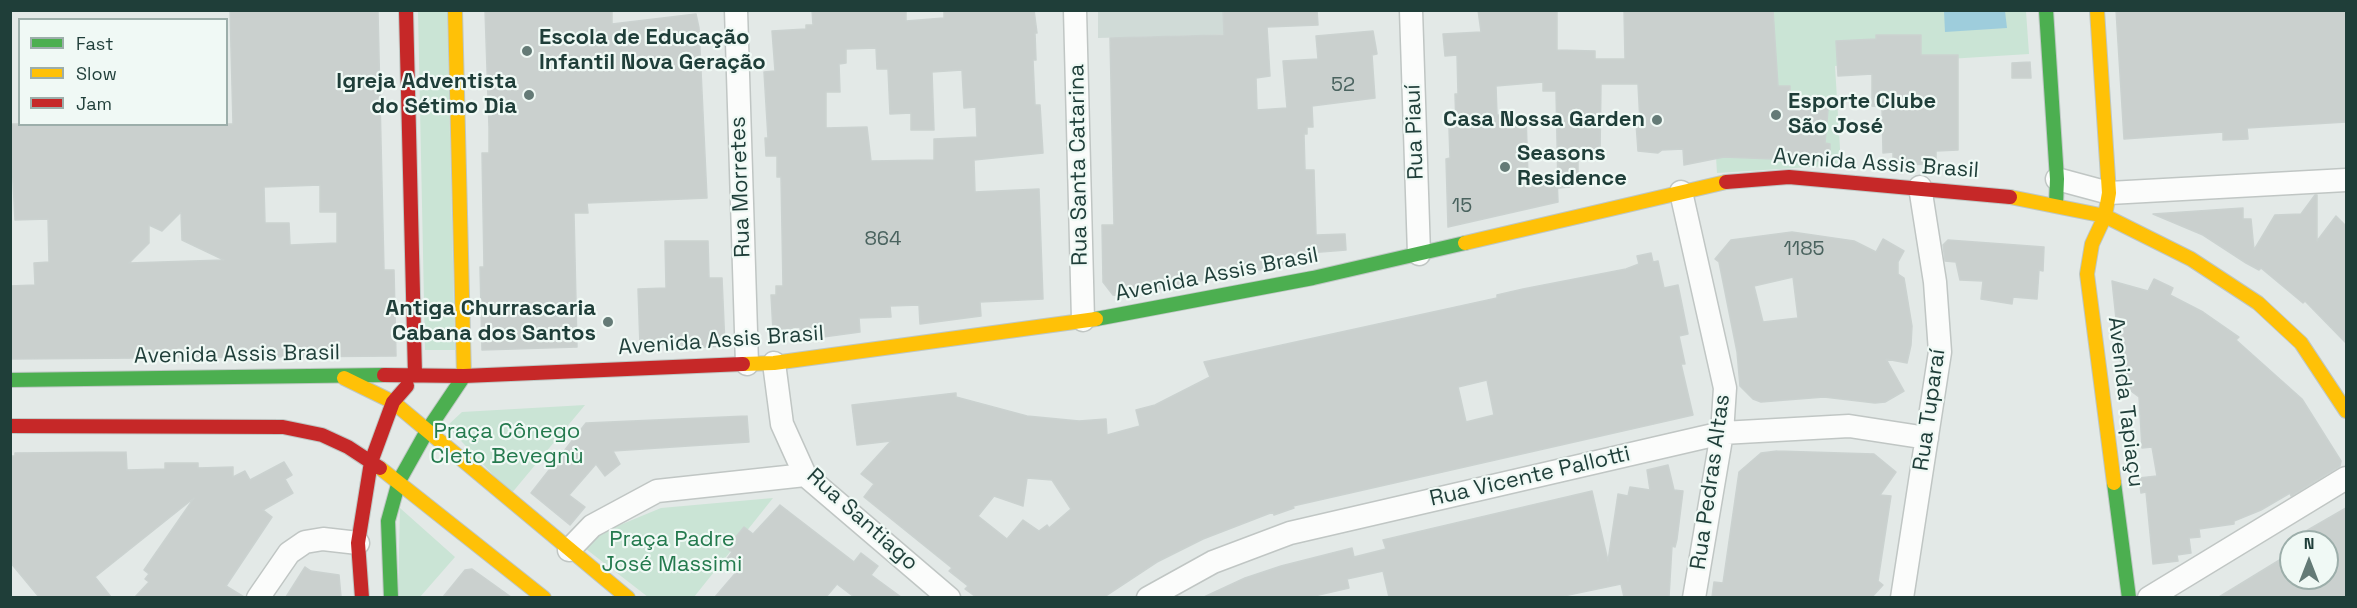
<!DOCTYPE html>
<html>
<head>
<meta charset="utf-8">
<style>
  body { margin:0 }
  #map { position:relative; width:2357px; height:608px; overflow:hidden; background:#e3e9e7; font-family:"Space Grotesk",sans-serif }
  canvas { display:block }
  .frame { position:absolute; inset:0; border:12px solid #1f3e39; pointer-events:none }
  .legend { position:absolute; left:18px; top:18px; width:210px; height:108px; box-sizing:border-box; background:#f0f9f5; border:2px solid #9caeaa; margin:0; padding:8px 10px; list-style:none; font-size:18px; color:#1f3e39 }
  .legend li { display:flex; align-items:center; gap:12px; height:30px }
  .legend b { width:30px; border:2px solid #9caeaa }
  .north { position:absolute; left:2279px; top:530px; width:60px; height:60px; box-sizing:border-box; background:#f0f9f5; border:2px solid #9caeaa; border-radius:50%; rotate:0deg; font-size:16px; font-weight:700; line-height:24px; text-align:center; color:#1f3e39 }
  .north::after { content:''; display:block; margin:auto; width:21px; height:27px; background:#647a76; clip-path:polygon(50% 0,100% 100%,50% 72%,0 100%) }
</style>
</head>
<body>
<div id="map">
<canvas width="2357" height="608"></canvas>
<div class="frame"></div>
<ul class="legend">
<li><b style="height:8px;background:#4caf50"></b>Fast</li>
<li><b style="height:8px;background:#ffc107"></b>Slow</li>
<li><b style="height:8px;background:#c62828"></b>Jam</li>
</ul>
<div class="north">N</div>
</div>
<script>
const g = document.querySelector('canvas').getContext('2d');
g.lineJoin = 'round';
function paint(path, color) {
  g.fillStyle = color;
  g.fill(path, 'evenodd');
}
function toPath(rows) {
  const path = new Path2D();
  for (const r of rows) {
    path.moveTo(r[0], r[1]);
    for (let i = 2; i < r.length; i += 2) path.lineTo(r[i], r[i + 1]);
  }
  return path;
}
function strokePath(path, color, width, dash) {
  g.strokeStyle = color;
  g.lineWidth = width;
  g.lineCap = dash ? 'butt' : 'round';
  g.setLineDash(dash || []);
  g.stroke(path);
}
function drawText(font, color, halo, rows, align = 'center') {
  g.font = font + ' "Space Grotesk",sans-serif';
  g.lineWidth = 4.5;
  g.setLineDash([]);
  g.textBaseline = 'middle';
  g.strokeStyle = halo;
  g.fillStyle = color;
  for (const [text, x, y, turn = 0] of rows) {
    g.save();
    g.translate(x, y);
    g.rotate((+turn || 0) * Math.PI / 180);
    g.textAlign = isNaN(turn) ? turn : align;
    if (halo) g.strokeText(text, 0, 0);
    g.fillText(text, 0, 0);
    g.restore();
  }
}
paint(toPath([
  [1098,11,1240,11,1241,34,1098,38]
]), '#d0dbd7');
paint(toPath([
  [418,11,447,11,455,350,425,350],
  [1707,11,2026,11,2029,54,1835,66,1841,165,1717,173],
  [585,405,511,494,447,426,462,412],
  [773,498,694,597,648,597,586,549,603,532,661,508],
  [400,508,455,557,420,597,398,597]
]), '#cae4d5');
paint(toPath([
  [1944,11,2005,11,2007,28,1945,32]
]), '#9ecddc');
const building = toPath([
  [230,10,378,12,384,270,394,270,396,356,10,359,10,286,35,285,34,263,49,262,48,219,15,220,10,124,233,124,230,10],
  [320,185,320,212,337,212,337,243,290,245,289,223,265,223,264,187,320,185],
  [181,212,182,240,224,260,129,263,149,243,149,225,162,231,181,212],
  [485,10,612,10,612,24,696,14,699,28,707,198,587,203,588,213,574,213,577,347,482,350,480,267,484,267,482,153,489,153,489,128,485,10],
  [812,10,906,10,906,21,944,18,944,10,1034,10,1037,33,1035,33,1036,60,1033,60,1035,105,1040,105,1043,153,974,160,975,192,1039,189,1043,299,980,302,981,316,920,324,919,305,890,306,891,317,859,318,860,332,801,340,800,327,773,331,771,295,776,295,776,286,783,286,781,177,777,177,777,156,766,156,765,138,768,138,764,72,775,71,772,31,806,29,806,25,813,25,812,10],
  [876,48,877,69,888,69,890,114,911,113,911,130,934,130,932,72,962,70,964,108,976,107,977,137,934,139,934,160,871,161,867,127,826,128,826,92,840,92,839,64,846,63,846,49,876,48],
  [1223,10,1317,10,1318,25,1267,27,1270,76,1256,78,1257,110,1287,108,1283,61,1318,59,1316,36,1373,31,1377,54,1372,55,1375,98,1312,106,1313,127,1307,127,1307,134,1304,134,1305,170,1314,170,1316,235,1345,234,1346,250,1308,253,1308,258,1264,269,1120,296,1113,295,1103,282,1102,225,1114,225,1110,38,1224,35,1223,10],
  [1478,10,1557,10,1557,50,1595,51,1595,59,1625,59,1624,10,1773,10,1778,86,1790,86,1790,97,1829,99,1825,143,1830,144,1830,157,1824,157,1824,161,1724,157,1684,165,1683,149,1662,150,1658,153,1638,151,1636,123,1640,123,1638,84,1601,84,1600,153,1578,153,1578,180,1570,187,1558,188,1556,91,1543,91,1543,82,1496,86,1497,115,1526,115,1528,177,1557,177,1558,202,1448,227,1446,159,1450,158,1449,128,1456,127,1455,94,1458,94,1457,55,1445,56,1443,34,1481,32,1478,10],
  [2116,10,2346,10,2346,122,2247,128,2248,139,2223,140,2223,132,2124,139,2116,10],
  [1876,35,1921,35,1921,55,1958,55,1958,150,1936,151,1936,164,1893,165,1893,152,1883,153,1882,107,1872,106,1872,74,1838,76,1836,41,1876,39,1876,35],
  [2030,62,2031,78,2012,78,2012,63,2030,62],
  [2315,195,2317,195,2317,241,2336,216,2346,226,2346,343,2305,301,2303,303,2261,268,2259,270,2246,263,2203,235,2153,214,2243,208,2243,219,2251,219,2254,250,2275,215,2301,214,2315,195],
  [1792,232,1854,241,1876,252,1883,239,1904,251,1898,262,1898,274,1904,278,1912,326,1911,345,1907,363,1886,359,1904,391,1885,402,1875,403,1824,397,1761,402,1753,399,1740,386,1737,352,1719,262,1715,259,1731,240,1792,232],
  [1793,277,1798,318,1763,322,1754,286,1793,277],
  [1948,240,2044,247,2043,271,2039,270,2037,299,2013,297,2012,304,1981,299,1983,281,1960,280,1956,262,1945,261,1943,245,1948,240],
  [665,241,708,241,709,278,722,278,725,346,668,349,668,344,640,345,638,289,666,288,665,241],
  [1651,253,1653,262,1658,261,1664,288,1678,285,1688,334,1679,336,1685,364,1681,364,1693,415,1293,506,1294,508,1274,515,1273,512,1203,539,1157,562,1104,597,976,597,965,589,968,586,949,571,952,568,864,497,874,484,861,474,891,441,857,445,852,405,956,393,956,397,1027,416,1079,421,1106,419,1107,435,1140,426,1136,410,1155,405,1210,377,1204,362,1497,298,1497,295,1523,289,1626,269,1639,264,1637,256,1651,253],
  [1487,380,1494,415,1466,422,1458,387,1487,380],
  [1027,478,1052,480,1071,509,1049,528,1047,525,1039,531,1023,520,1007,539,978,516,994,496,1023,506,1027,478],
  [2154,279,2173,288,2170,295,2203,312,2239,337,2236,340,2302,399,2341,461,2340,466,2291,496,2290,493,2261,510,2234,521,2234,524,2199,529,2200,537,2189,538,2191,553,2177,555,2178,561,2153,564,2146,492,2141,493,2139,478,2157,476,2152,447,2142,448,2139,397,2123,385,2112,281,2148,291,2154,279],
  [747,416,749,442,613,451,620,464,605,476,596,464,569,495,585,507,570,525,531,493,586,423,747,416],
  [1777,451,1874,454,1896,472,1880,495,1891,496,1878,581,1883,585,1872,597,1712,597,1714,582,1723,583,1739,472,1761,453,1777,451],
  [126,452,127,470,165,469,165,463,198,463,198,468,233,467,233,477,245,471,250,480,284,462,292,475,285,479,293,493,263,510,272,517,226,586,244,597,135,597,149,582,145,579,149,574,144,570,194,498,95,577,111,597,39,597,10,562,10,456,15,456,15,453,126,452],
  [1668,465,1674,490,1683,491,1677,539,1675,547,1672,546,1669,597,1624,597,1621,584,1559,597,1389,597,1383,571,1347,579,1349,588,1310,597,1204,597,1245,578,1281,566,1352,548,1354,557,1386,549,1383,540,1592,491,1608,561,1618,494,1628,496,1630,487,1650,490,1647,470,1668,465],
  [780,505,854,562,861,553,878,566,871,575,901,597,854,597,837,584,826,597,715,597,739,569,727,559,732,552,727,548,744,527,753,534,780,505],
  [2346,508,2346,597,2219,597,2291,553,2291,578,2327,578,2327,542,2287,542,2346,508],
  [305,567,311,571,339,575,341,597,286,597,305,567],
  [472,569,511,597,443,597,465,570,472,569]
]);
paint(building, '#cad0ce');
strokePath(building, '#cbd2d0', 1.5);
const street = toPath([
  [736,10,747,364],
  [1075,10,1083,320],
  [1411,10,1419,254],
  [2057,179,2109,193,2346,180],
  [1681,192,1725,388,1722,433,1694,598],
  [774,363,782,424,805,475,949,598],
  [569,550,592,526,657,491,805,475],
  [258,598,289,553,305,542,323,539,358,543],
  [1148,598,1213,562,1290,533,1722,433,1849,426,1927,438],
  [1902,598,1940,352,1935,282,1920,187],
  [2149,598,2346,478]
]);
const fast = toPath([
  [2046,10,2057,179,2056,204],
  [1096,319,1313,278,1465,243],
  [10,380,384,375],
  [2114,483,2129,598],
  [391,598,388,521,399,481,427,431,464,376]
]);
const slow = toPath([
  [455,10,464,376],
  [2097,10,2109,193,2105,216,2092,244,2087,274,2114,483],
  [2010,197,2105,216,2191,259,2258,303,2301,343,2346,411],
  [1465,243,1726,182],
  [743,364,774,363,1096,319],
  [344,378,393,402,628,598],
  [380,468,544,598]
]);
const jam = toPath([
  [406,10,415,375],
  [1726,182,1789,177,2010,197],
  [384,375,464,376,743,364],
  [10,426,283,427,322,435,348,447,380,468],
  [362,598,358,543,371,462,393,402,407,386]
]);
strokePath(street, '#c0c6c4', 25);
strokePath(fast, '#bec7c4', 16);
strokePath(slow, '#bec7c4', 16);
strokePath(jam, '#bec7c4', 16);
strokePath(street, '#fbfcfb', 22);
strokePath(fast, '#4caf50', 14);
strokePath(slow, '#ffc107', 14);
strokePath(jam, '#c62828', 14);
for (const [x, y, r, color] of [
  [527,51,6,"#647a76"],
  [529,95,6,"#647a76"],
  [1776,115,6,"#647a76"],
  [1657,120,6,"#647a76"],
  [1505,167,6,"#647a76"],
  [608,322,6,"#647a76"]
]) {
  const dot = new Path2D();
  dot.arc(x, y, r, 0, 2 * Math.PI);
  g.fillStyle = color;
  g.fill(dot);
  strokePath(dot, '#f0f9f5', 2);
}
drawText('20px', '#4a635f', null, [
  ["52",1343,86],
  ["15",1462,207],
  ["864",883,240],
  ["1185",1804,250]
]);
drawText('bold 22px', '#1f3e39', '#f0f9f5', [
  ["Escola de Educação",539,38],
  ["Infantil Nova Geração",539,63],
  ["Igreja Adventista",517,82,"right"],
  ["do Sétimo Dia",517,107,"right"],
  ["Esporte Clube",1788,102],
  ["São José",1788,127],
  ["Casa Nossa Garden",1645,120,"right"],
  ["Seasons",1517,154],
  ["Residence",1517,179],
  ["Antiga Churrascaria",596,309,"right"],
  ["Cabana dos Santos",596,334,"right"]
], 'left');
drawText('22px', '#1f3e39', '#f0f9f5', [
  ["Rua Piauí",1415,132,-92],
  ["Avenida Assis Brasil",1876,164,4],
  ["Rua Santa Catarina",1079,165,-91],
  ["Rua Morretes",741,187,-92],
  ["Avenida Assis Brasil",1217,275,-11],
  ["Avenida Assis Brasil",721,341,-4],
  ["Avenida Assis Brasil",237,355,-1],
  ["Avenida Tapiaçu",2125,402,83],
  ["Rua Tuparaí",1930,410,-82],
  ["Rua Vicente Pallotti",1530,477,-13],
  ["Rua Pedras Altas",1711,482,-82],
  ["Rua Santiago",862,520,42]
]);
drawText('22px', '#247a4e', '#f0f9f5', [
  ["Praça Cônego",507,432],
  ["Cleto Bevegnù",507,457],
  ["Praça Padre",672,540],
  ["José Massimi",672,565]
]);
</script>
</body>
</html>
